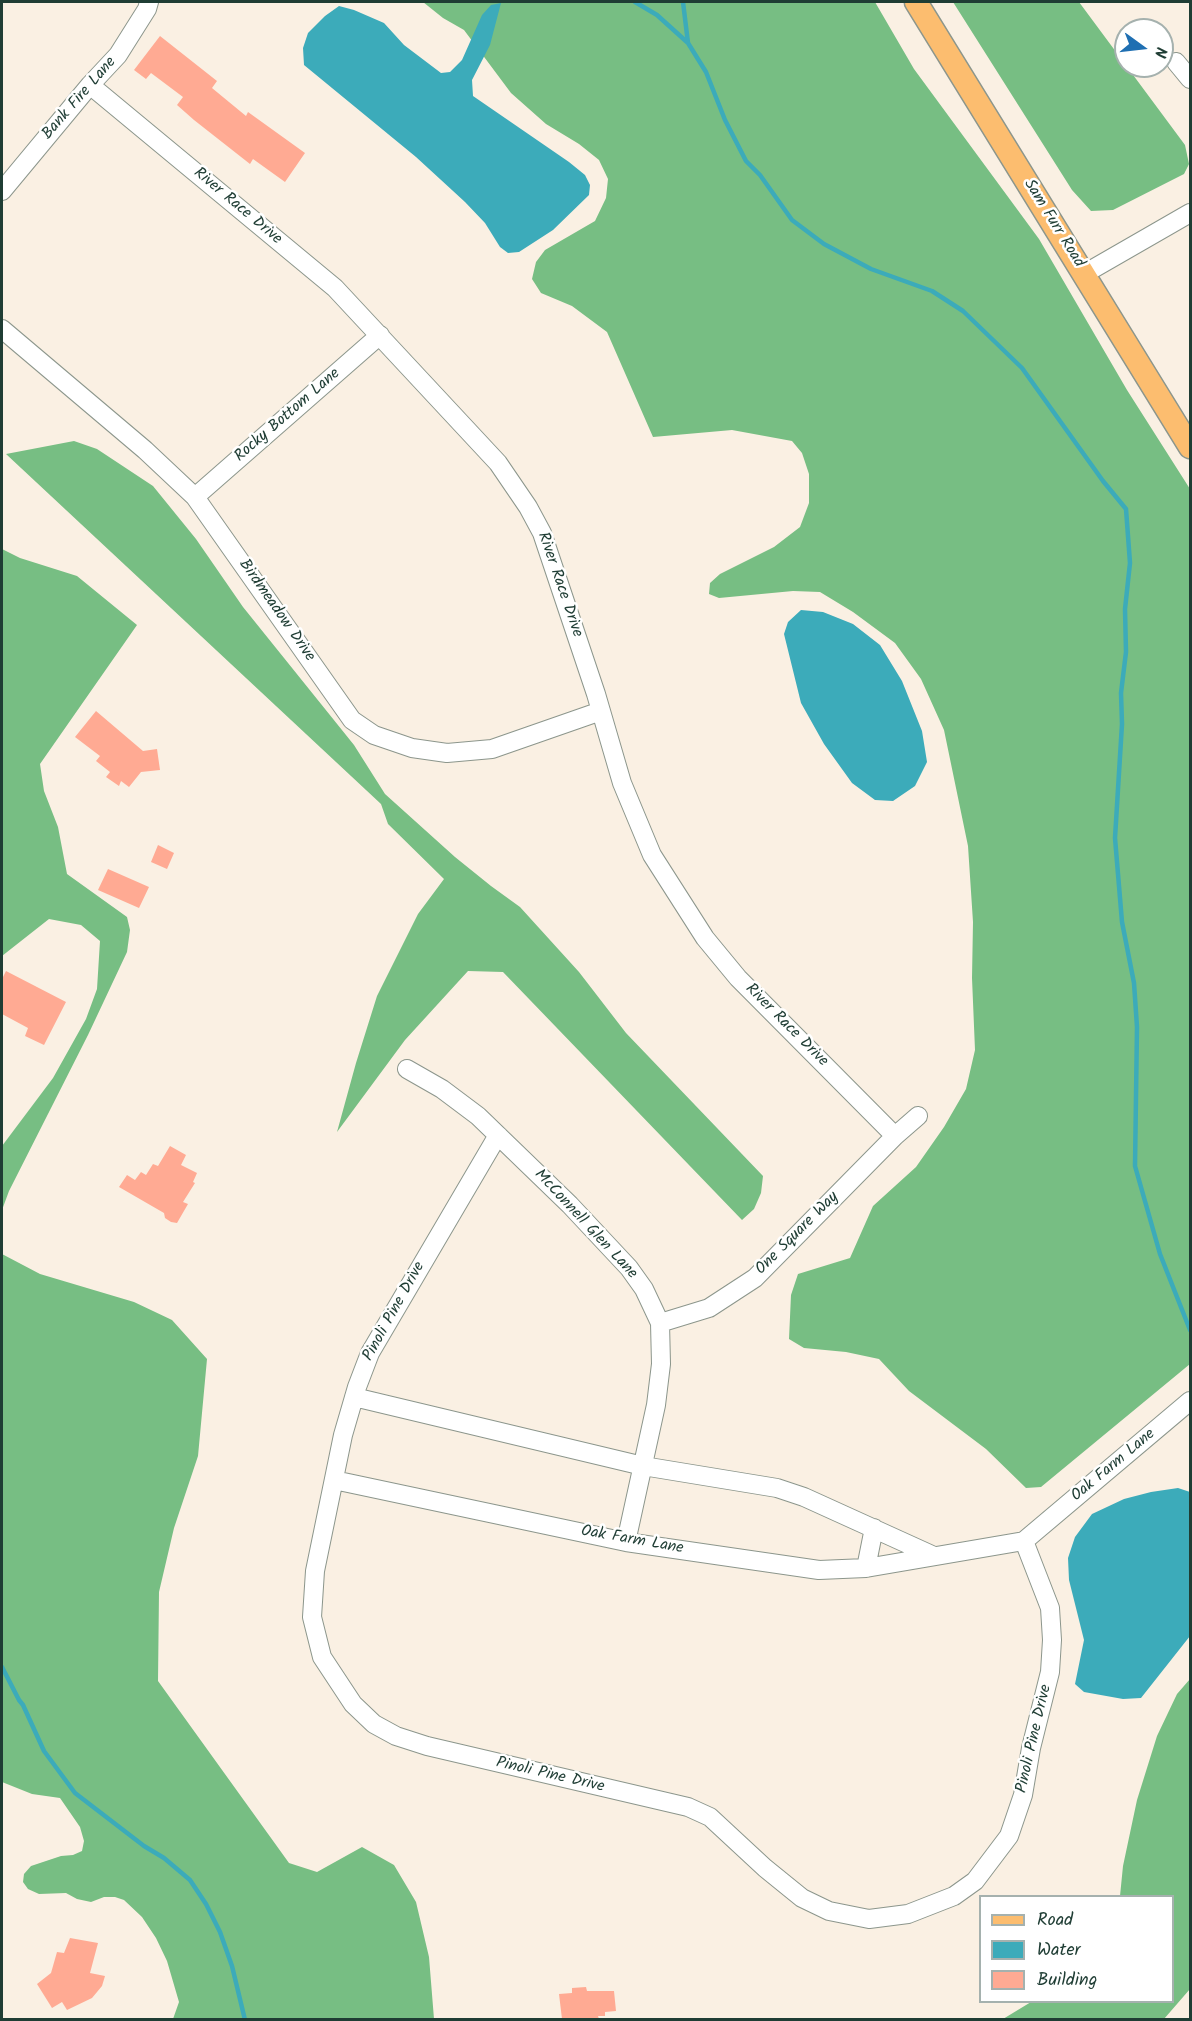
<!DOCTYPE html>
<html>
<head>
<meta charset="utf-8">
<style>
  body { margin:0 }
  #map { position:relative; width:1192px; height:2021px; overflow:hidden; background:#faf0e3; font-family:Kalam,sans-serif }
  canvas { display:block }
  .frame { position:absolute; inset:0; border:3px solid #1f3d34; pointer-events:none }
  .legend { position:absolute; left:979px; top:1895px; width:195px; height:108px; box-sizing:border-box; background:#fff; border:2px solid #a5b1ae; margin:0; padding:8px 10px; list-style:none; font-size:18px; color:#1f3d34 }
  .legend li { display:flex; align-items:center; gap:12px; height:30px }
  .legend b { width:30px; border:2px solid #a5b1ae }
  .north { position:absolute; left:1114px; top:18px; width:60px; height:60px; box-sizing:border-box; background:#fff; border:2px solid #a5b1ae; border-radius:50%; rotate:105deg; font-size:16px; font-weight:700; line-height:24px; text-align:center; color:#1f3d34 }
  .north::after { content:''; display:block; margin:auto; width:21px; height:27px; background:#1f6fb2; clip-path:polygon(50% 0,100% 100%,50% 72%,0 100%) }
</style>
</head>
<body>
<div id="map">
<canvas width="1192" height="2021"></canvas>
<div class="frame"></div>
<ul class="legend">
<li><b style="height:8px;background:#fcbd6f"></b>Road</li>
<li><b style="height:16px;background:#3cabba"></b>Water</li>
<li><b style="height:16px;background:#ffaa93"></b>Building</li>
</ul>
<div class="north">N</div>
</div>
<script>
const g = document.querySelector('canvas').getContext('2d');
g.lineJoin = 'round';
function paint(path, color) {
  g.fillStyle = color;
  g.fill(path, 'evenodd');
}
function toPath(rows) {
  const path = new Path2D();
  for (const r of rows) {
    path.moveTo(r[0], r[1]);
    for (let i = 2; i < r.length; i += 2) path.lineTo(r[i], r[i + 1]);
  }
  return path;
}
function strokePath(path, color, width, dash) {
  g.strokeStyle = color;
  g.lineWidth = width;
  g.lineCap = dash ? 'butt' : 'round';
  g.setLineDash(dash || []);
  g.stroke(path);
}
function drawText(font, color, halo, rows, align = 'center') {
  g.font = font + ' Kalam,sans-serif';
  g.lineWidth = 5;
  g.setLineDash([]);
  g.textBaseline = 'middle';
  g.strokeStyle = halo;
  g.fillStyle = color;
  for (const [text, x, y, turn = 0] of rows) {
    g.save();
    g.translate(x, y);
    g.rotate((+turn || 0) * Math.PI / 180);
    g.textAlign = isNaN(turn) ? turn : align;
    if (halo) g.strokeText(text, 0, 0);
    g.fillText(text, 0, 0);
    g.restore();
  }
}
paint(toPath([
  [423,2,875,2,914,69,1039,239,1127,390,1190,489,1190,1364,1041,1487,1026,1488,986,1449,909,1391,879,1359,846,1352,804,1348,789,1339,791,1295,798,1274,850,1258,873,1206,916,1167,944,1127,966,1089,975,1050,972,978,973,922,968,846,944,730,921,679,895,643,853,612,820,592,793,591,719,598,709,594,710,583,720,574,774,547,800,527,809,503,809,474,802,453,792,441,732,430,653,437,607,332,572,306,541,293,532,279,536,262,545,250,595,221,606,198,608,179,599,160,579,144,546,124,511,93,464,30,443,18],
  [953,2,1079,2,1185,145,1189,164,1184,174,1113,210,1091,211,1072,190],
  [74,441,97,449,153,486,196,539,243,607,354,745,385,794,455,857,491,886,520,907,579,972,626,1033,763,1176,761,1193,754,1209,742,1220,503,972,468,971,405,1040,337,1132,356,1063,377,996,418,914,444,879,388,824,381,804,6,454],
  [2,549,20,558,77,576,137,625,40,764,44,791,58,827,67,874,127,917,130,930,127,952,88,1035,9,1191,2,1210,2,1146,53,1078,86,1019,97,989,100,941,81,925,49,919,2,956],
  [2,1254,40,1274,134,1302,172,1320,207,1359,198,1456,174,1528,159,1592,158,1681,289,1863,317,1872,362,1847,394,1865,416,1902,429,1957,434,2019,173,2019,179,2002,167,1961,156,1938,142,1917,124,1900,115,1897,104,1897,91,1902,77,1899,66,1893,39,1894,28,1889,23,1882,24,1874,31,1866,61,1856,73,1855,82,1851,84,1841,80,1827,60,1798,32,1794,2,1782],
  [1190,1679,1190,1989,1164,2019,1003,2019,1031,2002,1172,2002,1172,1896,1120,1896,1123,1866,1137,1800,1157,1736,1177,1694]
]), '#77be83');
paint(toPath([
  [501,3,490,45,472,80,473,96,569,162,585,175,590,185,589,195,553,230,519,252,508,253,500,247,485,223,465,202,416,157,304,65,303,48,308,33,325,16,339,6,354,10,384,23,404,45,441,73,450,72,462,60,482,15,491,5],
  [801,610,823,612,853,624,880,645,902,681,922,731,927,762,915,786,893,801,875,800,852,783,824,744,801,703,784,634,788,622],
  [1178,1488,1190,1492,1190,1636,1141,1698,1123,1699,1084,1692,1075,1684,1084,1640,1069,1580,1068,1558,1075,1537,1092,1514,1124,1499,1151,1492]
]), '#3cabba');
strokePath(toPath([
  [635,2,657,15,688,43,706,72,725,120,746,161,760,175,792,220,824,244,871,269,932,291,963,311,1022,368,1103,481,1126,509,1130,563,1125,609,1126,652,1121,693,1122,724,1115,838,1122,922,1134,983,1137,1027,1135,1166,1160,1254,1190,1330],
  [683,2,688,43],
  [2,1667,19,1700,23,1705,44,1751,75,1793,144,1846,164,1858,190,1880,206,1904,220,1932,232,1966,245,2020]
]), '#3cabba', 4.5);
paint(toPath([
  [160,36,217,81,212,88,246,116,248,112,305,153,285,182,253,159,250,164,194,120,177,105,183,97,151,73,146,79,134,70],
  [96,711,143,751,157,749,160,770,141,772,129,787,121,781,119,786,106,777,110,772,96,761,100,756,75,737],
  [158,845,174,853,167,869,151,862],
  [108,869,149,887,139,908,98,890],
  [6,971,66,1002,44,1045,25,1036,28,1028,2,1014,2,979],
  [170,1146,186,1155,181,1165,197,1173,193,1182,195,1183,183,1202,188,1204,177,1223,171,1222,165,1218,164,1213,119,1187,127,1175,135,1180,141,1172,146,1175,153,1164,158,1166],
  [70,1938,98,1943,90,1973,105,1976,102,1986,92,1998,67,2010,62,2002,52,2008,37,1984,51,1973,57,1952,64,1953],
  [586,1987,587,1991,614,1991,616,2011,605,2012,605,2016,598,2016,599,2019,575,2019,575,2018,562,2019,559,1994,572,1993,572,1988]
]), '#ffaa93');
const minor = toPath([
  [1176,62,1190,79],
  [90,85,335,288,498,463,528,507,542,533,596,694,622,783,652,855,705,938,738,978,895,1136],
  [2,191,90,85,118,55,147,9,149,2],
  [1084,274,1190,213],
  [2,329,145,450,195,497,352,720,374,735,412,748,447,753,492,749,601,711],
  [195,497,380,335],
  [407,1069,442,1089,478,1116,570,1205,629,1268,644,1289,660,1323,661,1364,656,1405,626,1542],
  [498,1135,370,1353,357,1387,343,1435,315,1571,312,1617,322,1657,353,1704,374,1724,396,1736,427,1746,688,1807,710,1817,765,1868,802,1898,829,1911,869,1919,908,1914,954,1896,975,1881,1009,1836,1023,1795,1031,1748,1050,1672,1052,1640,1050,1608,1024,1541],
  [660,1323,709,1308,755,1278,895,1136,918,1116],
  [354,1397,643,1466,777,1488,804,1497,934,1556],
  [334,1480,626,1542,819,1570,866,1568,1024,1541,1190,1401],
  [866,1568,874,1528]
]);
const major = toPath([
  [916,2,1190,447]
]);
strokePath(minor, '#8c968c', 20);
strokePath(major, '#8c968c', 25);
strokePath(minor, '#fff', 18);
strokePath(major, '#fcbd6f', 22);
drawText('16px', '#1f3d34', '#fff', [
  ["Bank Fire Lane",80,99,-49],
  ["River Race Drive",237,207,40],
  ["Sam Furr Road",1053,224,58],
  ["Rocky Bottom Lane",288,416,-41],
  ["River Race Drive",559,585,71],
  ["Birdmeadow Drive",276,611,55],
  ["River Race Drive",786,1026,45],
  ["McConnell Glen Lane",585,1225,47],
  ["One Square Way",798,1234,-45],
  ["Pinoli Pine Drive",395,1312,-61],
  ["Oak Farm Lane",1114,1466,-40],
  ["Oak Farm Lane",632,1541,10],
  ["Pinoli Pine Drive",1035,1739,-77],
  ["Pinoli Pine Drive",550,1776,13]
]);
</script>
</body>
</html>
